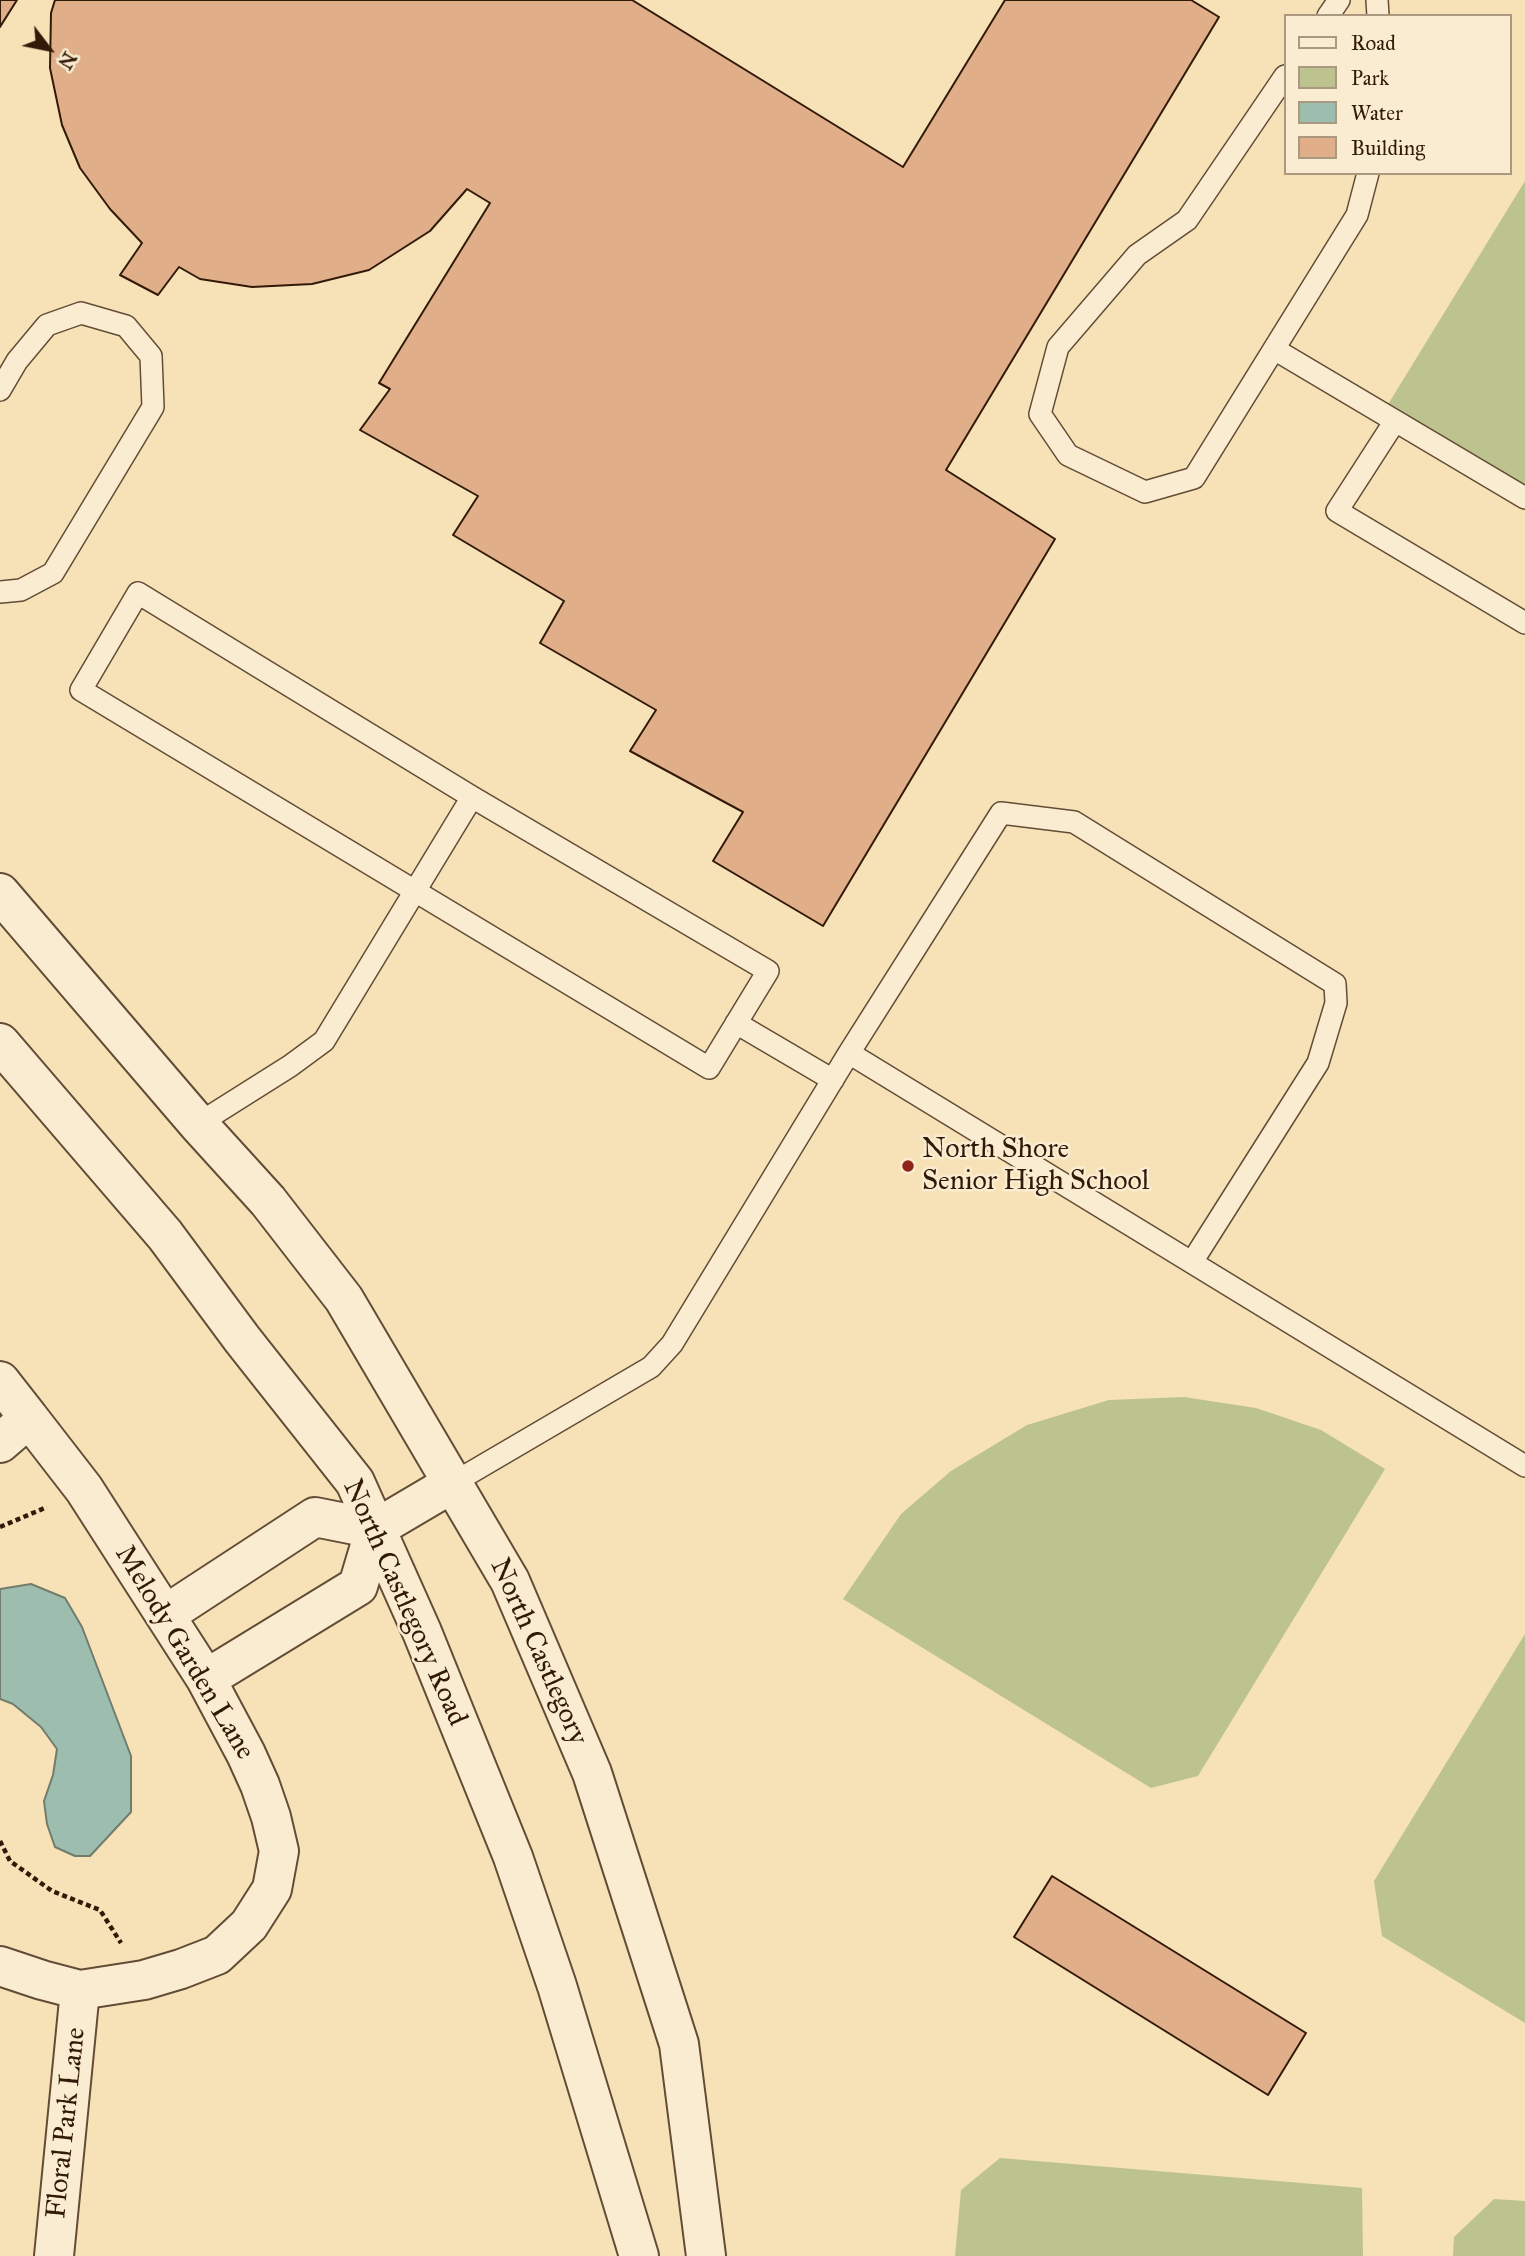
<!DOCTYPE html>
<html>
<head>
<meta charset="utf-8">
<style>
  body { margin:0 }
  #map { position:relative; width:1525px; height:2256px; overflow:hidden; background:#f7e2b8; font-family:"IM FELL Great Primer",serif }
  canvas { display:block }
  .legend { position:absolute; left:1284px; top:14px; width:228px; height:161px; box-sizing:border-box; background:#faecd1; border:2px solid #aa9881; margin:0; padding:9px 12px; list-style:none; font-size:21px; color:#321a09 }
  .legend li { display:flex; align-items:center; gap:14px; height:35px }
  .legend b { width:35px; border:2px solid #aa9881 }
  .north { position:absolute; left:14px; top:14px; width:70px; height:70px; -webkit-text-stroke:5px #faecd1; paint-order:stroke; rotate:122deg; font-size:19px; font-weight:700; line-height:28px; text-align:center; color:#321a09 }
  .north::after { content:''; display:block; margin:auto; width:24px; height:32px; background:#321a09; clip-path:polygon(50% 0,100% 100%,50% 72%,0 100%) }
</style>
</head>
<body>
<div id="map">
<canvas width="1525" height="2256"></canvas>
<ul class="legend">
<li><b style="height:9px;background:#faecd1"></b>Road</li>
<li><b style="height:19px;background:#bdc38f"></b>Park</li>
<li><b style="height:19px;background:#9dbeaf"></b>Water</li>
<li><b style="height:19px;background:#e0ae88"></b>Building</li>
</ul>
<div class="north">N</div>
</div>
<script>
const g = document.querySelector('canvas').getContext('2d');
g.lineJoin = 'round';
function paint(path, color) {
  g.fillStyle = color;
  g.fill(path, 'evenodd');
}
function toPath(rows) {
  const path = new Path2D();
  for (const r of rows) {
    path.moveTo(r[0], r[1]);
    for (let i = 2; i < r.length; i += 2) path.lineTo(r[i], r[i + 1]);
  }
  return path;
}
function strokePath(path, color, width, dash) {
  g.strokeStyle = color;
  g.lineWidth = width;
  g.lineCap = dash ? 'butt' : 'round';
  g.setLineDash(dash || []);
  g.stroke(path);
}
function drawText(font, color, halo, rows, align = 'center') {
  g.font = font + ' "IM FELL Great Primer",serif';
  g.lineWidth = 5;
  g.setLineDash([]);
  g.textBaseline = 'middle';
  g.strokeStyle = halo;
  g.fillStyle = color;
  for (const [text, x, y, turn = 0] of rows) {
    g.save();
    g.translate(x, y);
    g.rotate((+turn || 0) * Math.PI / 180);
    g.textAlign = isNaN(turn) ? turn : align;
    if (halo) g.strokeText(text, 0, 0);
    g.fillText(text, 0, 0);
    g.restore();
  }
}
paint(toPath([
  [1525,181,1525,493,1387,406],
  [1184,1397,1256,1408,1321,1430,1385,1469,1198,1776,1151,1788,843,1599,901,1514,951,1471,1027,1425,1109,1400],
  [1525,1634,1525,2023,1382,1936,1374,1881],
  [1000,2158,1362,2188,1363,2256,955,2256,961,2190],
  [1494,2199,1525,2201,1525,2256,1453,2256,1454,2237]
]), '#bdc38f');
const water = toPath([
  [31,1584,65,1598,82,1627,131,1756,131,1812,90,1856,75,1856,55,1847,47,1824,44,1801,53,1775,57,1749,41,1727,13,1704,0,1699,0,1589,31,1584]
]);
paint(water, '#9dbeaf');
strokePath(water, '#727c6d', 2);
const building = toPath([
  [0,0,17,0,0,27,0,0],
  [55,0,632,0,903,167,1005,0,1191,0,1219,17,946,470,1055,539,823,926,713,861,743,812,630,751,656,710,540,643,564,601,453,535,478,496,360,430,390,389,379,383,490,203,467,189,430,231,369,270,312,284,252,287,200,279,179,267,158,295,120,275,142,243,110,209,80,168,62,125,50,68,51,13,55,0],
  [1052,1876,1306,2033,1268,2095,1014,1937,1052,1876]
]);
paint(building, '#e0ae88');
strokePath(building, '#321a09', 2);
const service = toPath([
  [1377,0,1378,16],
  [1328,16,1339,0],
  [1285,76,1187,220,1137,255,1058,347,1040,414,1068,455,1145,492,1194,478,1357,215,1368,173],
  [1274,349,1525,498],
  [0,390,17,361,47,325,81,313,126,326,151,356,153,407,53,573,21,590,0,592],
  [1395,421,1337,511,1525,623],
  [138,593,472,797,768,971,709,1068,81,690,138,593],
  [736,1023,833,1080],
  [849,1053,1525,1466],
  [198,1124,290,1066,324,1041,472,797],
  [453,1483,651,1367,672,1344,849,1053,1001,813,1074,822,1335,984,1336,1003,1318,1063,1192,1262]
]);
const minor = toPath([
  [0,893,198,1124,268,1201,344,1299,510,1581,592,1773,679,2044,706,2256],
  [0,1043,165,1235,242,1339,355,1482,422,1632,513,1857,557,1986,639,2256],
  [0,1381,29,1418],
  [0,1443,29,1418,84,1489,206,1679,246,1754,260,1785,271,1817,279,1851,272,1889,249,1925,217,1955,181,1969,144,1980,80,1990,42,1980,0,1966],
  [165,1615,315,1517,375,1529,453,1483],
  [206,1679,358,1586,375,1529],
  [54,2256,80,1990]
]);
strokePath(service, '#634c35', 24);
strokePath(minor, '#634c35', 42);
strokePath(toPath([
  [0,1527,47,1507],
  [0,1841,10,1861,52,1891,100,1910,121,1943]
]), '#321a09', 4.5, [5, 3.5]);
strokePath(service, '#faecd1', 21);
strokePath(minor, '#faecd1', 38);
for (const [x, y, r, color] of [
  [908,1166,7,"#8f2418"]
]) {
  const dot = new Path2D();
  dot.arc(x, y, r, 0, 2 * Math.PI);
  g.fillStyle = color;
  g.fill(dot);
  strokePath(dot, '#faecd1', 2.5);
}
drawText('28px', '#321a09', '#faecd1', [
  ["North Shore",922,1150],
  ["Senior High School",922,1182]
], 'left');
drawText('28px', '#321a09', '#faecd1', [
  ["North Castlegory Road",404,1603,66],
  ["North Castlegory",538,1652,66],
  ["Melody Garden Lane",184,1653,59],
  ["Floral Park Lane",67,2123,-84]
]);
</script>
</body>
</html>
